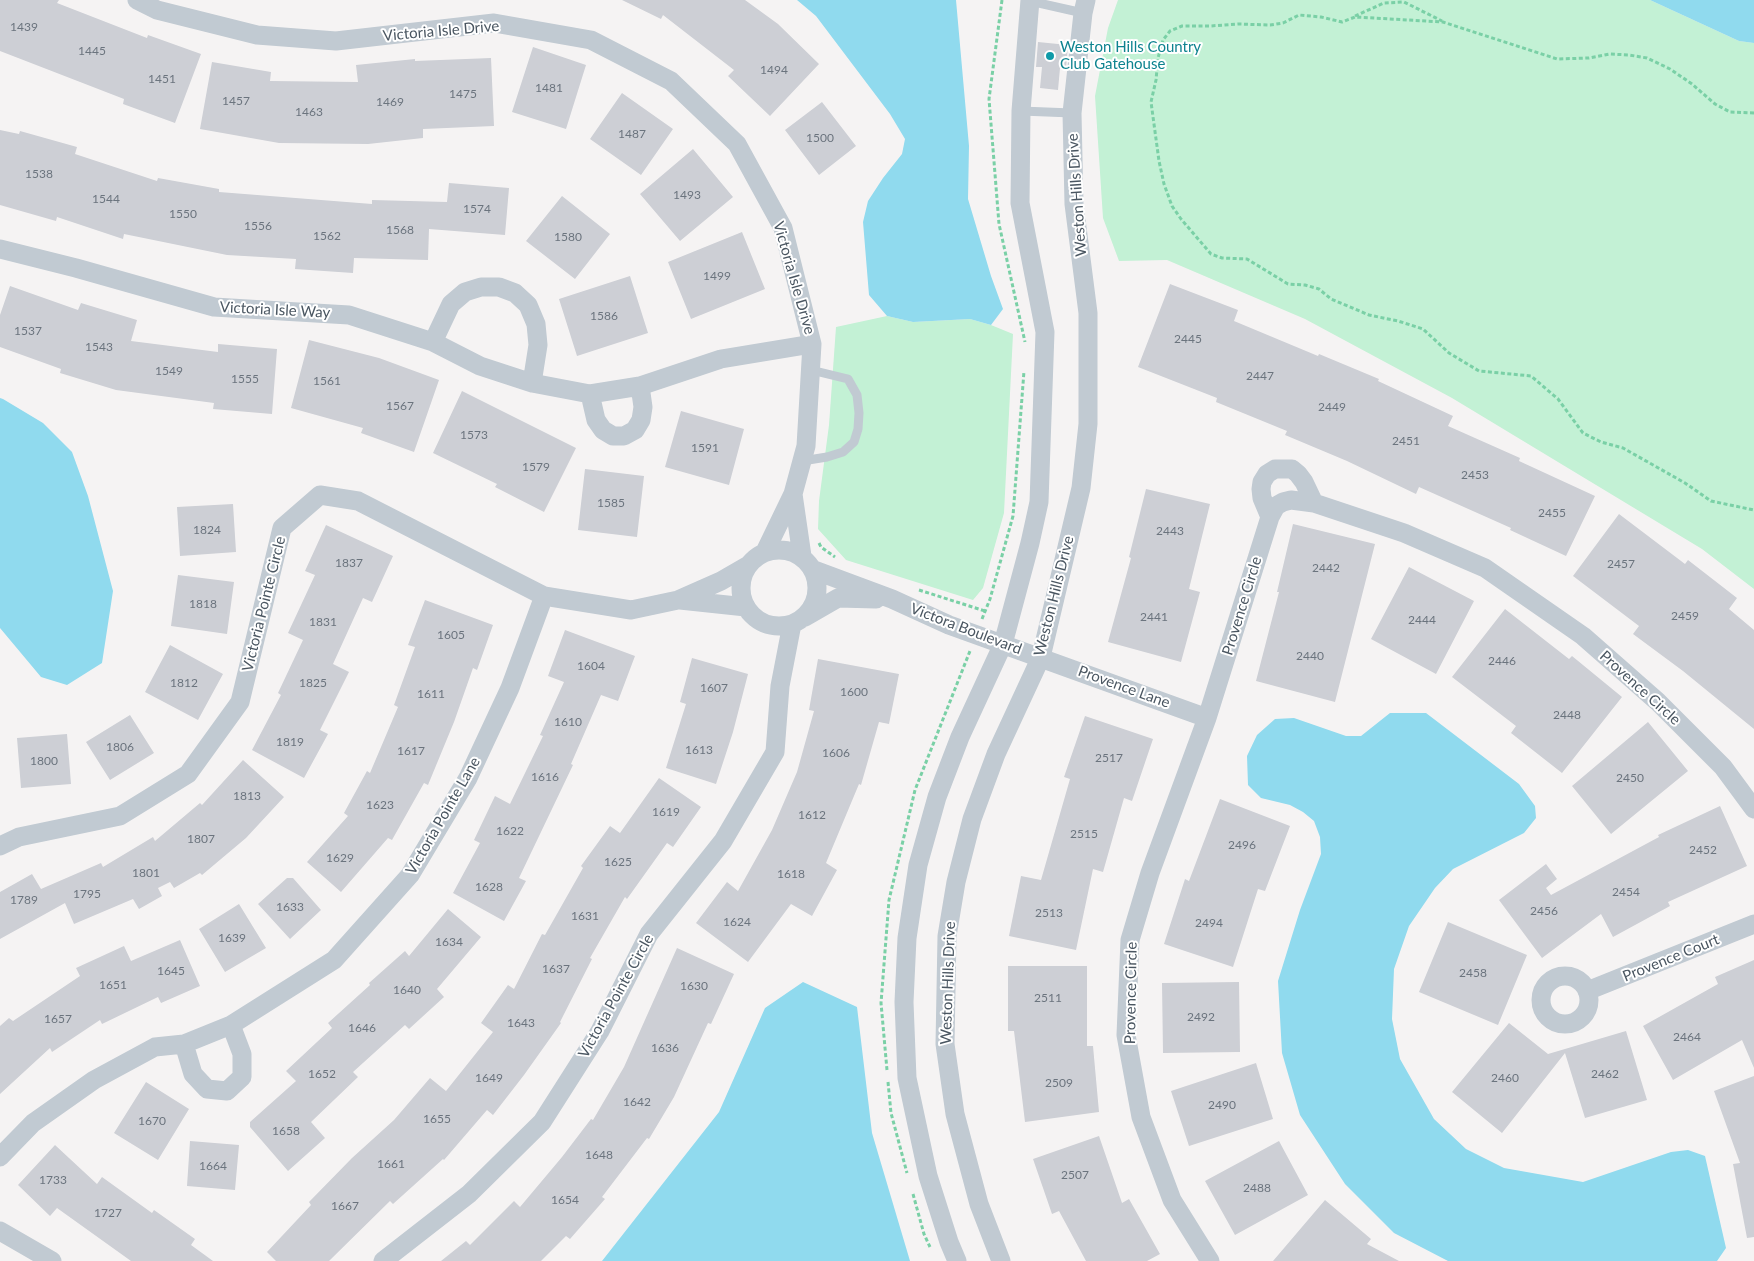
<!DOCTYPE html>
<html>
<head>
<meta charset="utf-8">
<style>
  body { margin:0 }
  canvas { display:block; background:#f5f3f3 }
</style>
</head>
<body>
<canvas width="1754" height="1261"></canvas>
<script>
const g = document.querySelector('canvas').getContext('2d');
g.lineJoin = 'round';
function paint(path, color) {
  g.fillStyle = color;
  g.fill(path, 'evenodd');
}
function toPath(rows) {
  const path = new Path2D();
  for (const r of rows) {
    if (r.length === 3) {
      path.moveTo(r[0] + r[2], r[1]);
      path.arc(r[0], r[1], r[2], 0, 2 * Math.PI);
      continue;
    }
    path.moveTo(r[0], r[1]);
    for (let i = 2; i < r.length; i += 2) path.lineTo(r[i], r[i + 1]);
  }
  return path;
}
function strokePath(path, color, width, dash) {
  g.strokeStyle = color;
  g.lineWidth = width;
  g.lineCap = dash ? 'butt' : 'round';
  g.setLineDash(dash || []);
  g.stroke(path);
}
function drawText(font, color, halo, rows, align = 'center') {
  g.font = font + ' Lato,sans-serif';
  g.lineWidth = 4;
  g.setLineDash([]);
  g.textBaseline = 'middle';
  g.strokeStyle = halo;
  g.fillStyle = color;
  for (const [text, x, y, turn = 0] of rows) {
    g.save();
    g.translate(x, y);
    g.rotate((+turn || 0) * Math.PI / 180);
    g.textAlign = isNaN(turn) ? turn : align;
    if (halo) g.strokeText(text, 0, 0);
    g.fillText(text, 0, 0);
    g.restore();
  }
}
paint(toPath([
  [1118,0,1650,0,1739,41,1754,43,1754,589,1702,549,1452,398,1305,319,1167,260,1119,261,1103,218,1095,96,1108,28],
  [887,316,913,322,970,319,991,325,1013,334,1004,513,983,588,973,600,846,560,818,529,819,501,829,425,836,327]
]), '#c3f1d5');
paint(toPath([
  [797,0,956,0,969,146,968,199,991,276,1003,309,991,325,970,319,913,322,887,316,869,295,863,222,868,201,883,178,902,154,905,139,890,114,816,16],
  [1650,0,1754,0,1754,43,1739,41],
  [0,398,3,399,43,423,72,452,88,496,113,591,102,663,67,685,41,677,0,628],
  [1390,713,1426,713,1519,784,1535,806,1536,818,1524,833,1453,869,1435,888,1409,926,1394,969,1392,1019,1400,1059,1434,1119,1466,1149,1504,1168,1583,1182,1671,1152,1688,1150,1705,1156,1726,1248,1717,1261,1448,1261,1394,1233,1345,1184,1300,1115,1282,1053,1278,981,1300,910,1321,854,1320,837,1314,821,1303,812,1290,805,1261,798,1248,785,1247,756,1257,735,1275,719,1294,718,1346,736,1361,736],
  [803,982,857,1007,872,1133,910,1261,602,1261,719,1112,765,1008]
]), '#90daee');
paint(toPath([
  [0,0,59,0,57,3,147,38,148,35,201,54,175,123,123,104,124,99,0,51],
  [622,0,745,0,778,24,819,64,770,116,728,76,734,70,663,15,661,19],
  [1038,42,1068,45,1066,68,1060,68,1058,90,1040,88,1042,67,1036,67],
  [533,47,586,65,566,129,512,112],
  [491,58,494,126,423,129,423,138,368,144,279,143,200,129,212,62,271,72,270,81,358,82,356,65,415,59,415,61],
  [622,93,673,129,641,175,590,139],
  [822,102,856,146,819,175,785,130],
  [0,130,19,134,20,131,77,147,75,154,157,181,158,178,219,189,219,192,372,204,372,200,447,202,449,183,509,188,505,235,429,229,428,260,354,258,353,273,295,269,296,259,227,255,124,234,123,239,57,217,56,221,0,205],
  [693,149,733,197,680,241,640,194],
  [562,196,610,234,575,279,526,241],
  [742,232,765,289,691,319,668,262],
  [630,276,648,333,577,356,559,299],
  [1170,284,1238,310,1234,321,1318,356,1319,354,1379,379,1378,381,1453,416,1448,426,1520,458,1519,461,1595,496,1566,556,1510,530,1511,528,1419,487,1416,494,1347,461,1285,435,1287,431,1216,402,1217,398,1138,367],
  [10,286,78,310,81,303,137,320,131,341,218,352,218,344,277,349,272,414,213,409,214,403,116,390,60,373,61,369,0,347,0,315],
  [309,340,379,358,439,380,414,452,361,433,363,428,291,408],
  [462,391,576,448,544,512,495,487,497,484,433,453],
  [681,411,744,429,729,485,665,467],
  [585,469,644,476,637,537,578,530],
  [1146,489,1210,504,1189,589,1200,592,1181,662,1108,642,1131,558,1129,557],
  [233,504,236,552,180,556,177,507],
  [1619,514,1685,564,1688,560,1737,598,1729,609,1754,630,1754,729,1683,671,1633,634,1639,626,1573,576],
  [1293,524,1375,544,1335,702,1256,681,1279,592,1277,592],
  [326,525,393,556,372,602,363,598,333,664,349,672,320,730,328,734,304,778,252,750,281,695,278,693,303,640,288,633,315,575,305,571],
  [1409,567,1474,601,1436,674,1371,639],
  [178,575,234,582,227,634,171,626],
  [425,600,493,625,477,670,473,668,454,722,428,785,424,783,392,840,388,838,341,892,307,862,348,816,344,813,367,771,370,773,398,707,394,705,415,647,408,645],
  [1505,609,1569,659,1572,656,1622,697,1562,773,1511,733,1516,726,1452,677],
  [565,630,635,656,618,701,601,695,571,764,573,765,519,878,526,881,504,921,453,893,480,843,474,840,495,796,510,804,543,736,540,735,564,682,548,676],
  [170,645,223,674,198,720,145,692],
  [692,658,748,674,733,732,716,784,666,768,686,704,680,702],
  [818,659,899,674,889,724,879,722,861,785,859,784,826,863,837,870,812,916,791,904,748,962,696,923,727,882,738,891,772,830,797,772,814,711,809,710],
  [130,715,154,753,110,780,86,742],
  [1085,716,1153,739,1132,801,1124,798,1103,872,1093,869,1076,950,1009,936,1021,876,1041,880,1070,779,1064,777],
  [1648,722,1688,771,1611,834,1572,786],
  [67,734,71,784,21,788,17,738],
  [243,760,284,797,246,838,202,875,200,873,174,888,170,882,158,888,162,896,139,909,133,899,74,924,65,903,0,939,0,892,32,874,41,889,101,863,103,867,153,837,155,841,200,803,202,805],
  [659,778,701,807,673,847,667,843,627,899,625,897,590,958,592,959,560,1022,561,1023,524,1075,493,1115,487,1110,444,1160,443,1159,393,1204,390,1201,329,1261,276,1261,267,1252,311,1205,309,1202,352,1158,394,1120,430,1078,446,1091,493,1032,481,1023,508,985,514,989,542,934,545,935,583,868,581,866,610,826,620,833],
  [1220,799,1290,826,1265,891,1258,889,1233,967,1164,944,1185,879,1189,881],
  [1720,806,1747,866,1668,902,1670,906,1613,937,1601,914,1542,958,1499,900,1546,864,1557,879,1546,888,1551,895,1659,837,1658,835],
  [287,878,293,878,321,910,290,939,258,904],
  [239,904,266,948,225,972,199,929],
  [448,909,481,937,437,989,444,997,409,1029,405,1025,353,1072,358,1077,311,1122,325,1138,288,1171,250,1127,250,1122,296,1081,286,1071,332,1028,328,1023,370,985,369,983,405,951,409,956],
  [1448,922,1527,955,1498,1025,1419,992],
  [180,940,200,986,161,1003,158,997,102,1024,100,1020,52,1052,50,1048,0,1094,0,1026,9,1018,13,1021,80,976,76,968,124,946,131,961],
  [677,948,734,974,711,1024,708,1023,674,1097,649,1139,647,1138,602,1197,605,1199,570,1239,566,1236,541,1261,441,1261,466,1241,470,1245,514,1201,520,1207,562,1157,591,1119,593,1120,624,1067],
  [1754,960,1754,1068,1742,1040,1673,1080,1643,1026,1718,984,1715,977],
  [1008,966,1087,966,1087,1046,1093,1046,1099,1112,1025,1122,1014,1031,1008,1031],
  [1239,982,1240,1052,1163,1053,1162,983],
  [1509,1023,1548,1054,1626,1031,1647,1100,1585,1118,1565,1053,1502,1133,1452,1092],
  [1256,1063,1273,1119,1189,1146,1171,1091],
  [1754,1076,1754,1237,1747,1238,1733,1164,1740,1163,1714,1091],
  [146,1082,189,1109,158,1160,114,1133],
  [1099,1136,1122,1203,1129,1199,1160,1254,1147,1261,1086,1261,1059,1211,1052,1214,1033,1159],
  [190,1141,239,1145,235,1190,187,1186],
  [1279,1141,1308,1195,1235,1235,1205,1181],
  [55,1145,97,1184,102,1177,152,1213,154,1210,195,1239,191,1245,213,1261,131,1261,57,1208,50,1216,18,1185],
  [1325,1200,1371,1239,1367,1244,1399,1261,1273,1261]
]), '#cdcfd5');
strokePath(toPath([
  [1002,0,989,99,999,224,1025,342],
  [1355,16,1384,3,1404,2,1442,21],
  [1754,113,1730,112,1715,104,1692,84,1670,69,1647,58,1629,55,1610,54,1589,58,1557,59,1443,22,1355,17,1342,22,1321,17,1299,15,1283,23,1270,25,1238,24,1210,26,1182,26,1170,31,1163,40,1158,58,1156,80,1151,102,1159,161,1164,184,1172,206,1181,219,1211,254,1222,258,1247,259,1288,284,1305,285,1319,289,1331,299,1369,315,1398,321,1423,329,1449,353,1479,371,1531,376,1558,399,1583,433,1601,442,1623,448,1685,483,1711,501,1754,510],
  [819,543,821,547,835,557],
  [919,590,985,611],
  [982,619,990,599,1013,516,1024,371],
  [887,1070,881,1003,889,900,915,790,970,651],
  [888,1082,891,1113,907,1173],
  [913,1194,924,1234,930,1247]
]), '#7ad0a6', 3, [4, 2.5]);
strokePath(toPath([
  [1030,1,1083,13],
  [1021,111,1072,113],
  [802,461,827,457,843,452,854,442,858,429,859,413,857,395,848,379,811,370]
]), '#c1cad2', 9);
strokePath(toPath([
  [137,0,157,10,257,35,336,41,494,23,591,40,671,81,737,144,783,228,812,344,806,446,793,494,765,552],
  [0,249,76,268,214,307,349,315,433,342,480,366,532,383,590,394,640,386,721,359,812,344],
  [433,342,451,304,465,292,481,287,499,287,515,293,528,305,536,324,538,345,532,383],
  [590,394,596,420,603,430,613,436,624,436,635,430,641,420,643,407,640,386],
  [793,494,802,556],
  [1270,517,1262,498,1261,489,1262,482,1267,474,1275,469,1292,469,1298,474,1304,482,1314,503],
  [779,588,38],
  [814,570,892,599,949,625,1207,718],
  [680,600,746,607],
  [805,617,838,598,876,599],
  [0,846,19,837,120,816,188,774,240,702,282,528,320,495,358,501,544,596,631,610,678,600,721,581,747,566],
  [1565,1000,24],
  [1587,991,1754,924],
  [184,1044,193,1074,207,1089,227,1091,242,1077,242,1054,231,1025],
  [0,1157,33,1123,94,1080,155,1047,184,1044,231,1025,334,960,410,875,468,778,510,688,544,596],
  [0,1231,52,1261],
  [383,1261,469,1194,542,1122,600,1031,649,934,723,841,775,752,780,686,792,624],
  [957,1261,949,1242,928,1176,907,1078,904,1002,907,938,918,865,937,797,960,737,1003,644,1030,543,1039,502,1045,332,1020,203,1021,111,1030,0],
  [1001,1261,979,1204,955,1114,945,1044,947,936,956,882,972,819,996,754,1041,657,1081,488,1088,424,1088,313,1074,204,1072,113,1083,13,1086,0],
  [1210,1261,1172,1200,1141,1117,1126,1035,1130,940,1150,873,1207,718,1270,517,1276,506,1283,502,1291,500,1314,503,1404,533,1485,568,1583,636,1658,702,1723,767,1754,809]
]), '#c1cad2', 19);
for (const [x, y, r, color] of [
  [1050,56,5,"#0f9aa8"]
]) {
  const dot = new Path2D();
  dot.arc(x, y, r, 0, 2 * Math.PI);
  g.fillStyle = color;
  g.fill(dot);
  strokePath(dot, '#fff', 2);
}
drawText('12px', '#6b747e', null, [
  ["1439",24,27],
  ["1445",92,51],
  ["1494",774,70],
  ["1451",162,79],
  ["1481",549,88],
  ["1475",463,94],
  ["1457",236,101],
  ["1469",390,102],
  ["1463",309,112],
  ["1487",632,134],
  ["1500",820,138],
  ["1538",39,174],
  ["1493",687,195],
  ["1544",106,199],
  ["1574",477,209],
  ["1550",183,214],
  ["1556",258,226],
  ["1568",400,230],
  ["1562",327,236],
  ["1580",568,237],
  ["1499",717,276],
  ["1586",604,316],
  ["1537",28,331],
  ["2445",1188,339],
  ["1543",99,347],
  ["1549",169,371],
  ["2447",1260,376],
  ["1555",245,379],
  ["1561",327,381],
  ["1567",400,406],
  ["2449",1332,407],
  ["1573",474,435],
  ["2451",1406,441],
  ["1591",705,448],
  ["1579",536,467],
  ["2453",1475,475],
  ["1585",611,503],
  ["2455",1552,513],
  ["1824",207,530],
  ["2443",1170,531],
  ["1837",349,563],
  ["2457",1621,564],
  ["2442",1326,568],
  ["1818",203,604],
  ["2459",1685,616],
  ["2441",1154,617],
  ["2444",1422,620],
  ["1831",323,622],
  ["1605",451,635],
  ["2440",1310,656],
  ["2446",1502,661],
  ["1604",591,666],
  ["1812",184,683],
  ["1825",313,683],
  ["1607",714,688],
  ["1600",854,692],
  ["1611",431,694],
  ["2448",1567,715],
  ["1610",568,722],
  ["1819",290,742],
  ["1806",120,747],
  ["1613",699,750],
  ["1617",411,751],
  ["1606",836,753],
  ["2517",1109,758],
  ["1800",44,761],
  ["1616",545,777],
  ["2450",1630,778],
  ["1813",247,796],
  ["1623",380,805],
  ["1619",666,812],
  ["1612",812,815],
  ["1622",510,831],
  ["2515",1084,834],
  ["1807",201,839],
  ["2496",1242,845],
  ["2452",1703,850],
  ["1629",340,858],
  ["1625",618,862],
  ["1801",146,873],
  ["1618",791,874],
  ["1628",489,887],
  ["2454",1626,892],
  ["1795",87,894],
  ["1789",24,900],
  ["1633",290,907],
  ["2456",1544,911],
  ["2513",1049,913],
  ["1631",585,916],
  ["1624",737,922],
  ["2494",1209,923],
  ["1639",232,938],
  ["1634",449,942],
  ["1637",556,969],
  ["1645",171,971],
  ["2458",1473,973],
  ["1651",113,985],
  ["1630",694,986],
  ["1640",407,990],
  ["2511",1048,998],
  ["2492",1201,1017],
  ["1657",58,1019],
  ["1643",521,1023],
  ["1646",362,1028],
  ["2464",1687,1037],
  ["1636",665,1048],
  ["1652",322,1074],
  ["2462",1605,1074],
  ["1649",489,1078],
  ["2460",1505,1078],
  ["2509",1059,1083],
  ["1642",637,1102],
  ["2490",1222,1105],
  ["1655",437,1119],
  ["1670",152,1121],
  ["1658",286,1131],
  ["1648",599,1155],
  ["1661",391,1164],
  ["1664",213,1166],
  ["2507",1075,1175],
  ["1733",53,1180],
  ["2488",1257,1188],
  ["1654",565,1200],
  ["1667",345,1206],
  ["1727",108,1213]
]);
drawText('15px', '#4a5661', '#fff', [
  ["Victoria Isle Drive",441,31,-5],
  ["Weston Hills Drive",1077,195,-94],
  ["Victoria Isle Drive",794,278,74],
  ["Victoria Isle Way",275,310,3],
  ["Weston Hills Drive",1054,596,-76],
  ["Victoria Pointe Circle",264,604,-76],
  ["Provence Circle",1242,606,-73],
  ["Victora Boulevard",966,629,21],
  ["Provence Lane",1124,687,20],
  ["Provence Circle",1640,688,42],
  ["Victoria Pointe Lane",443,816,-60],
  ["Provence Court",1671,958,-22],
  ["Weston Hills Drive",948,983,-88],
  ["Provence Circle",1131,993,-89],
  ["Victoria Pointe Circle",616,996,-61]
]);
drawText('15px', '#0d838f', '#fff', [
  ["Weston Hills Country",1060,47],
  ["Club Gatehouse",1060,64]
], 'left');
</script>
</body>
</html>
